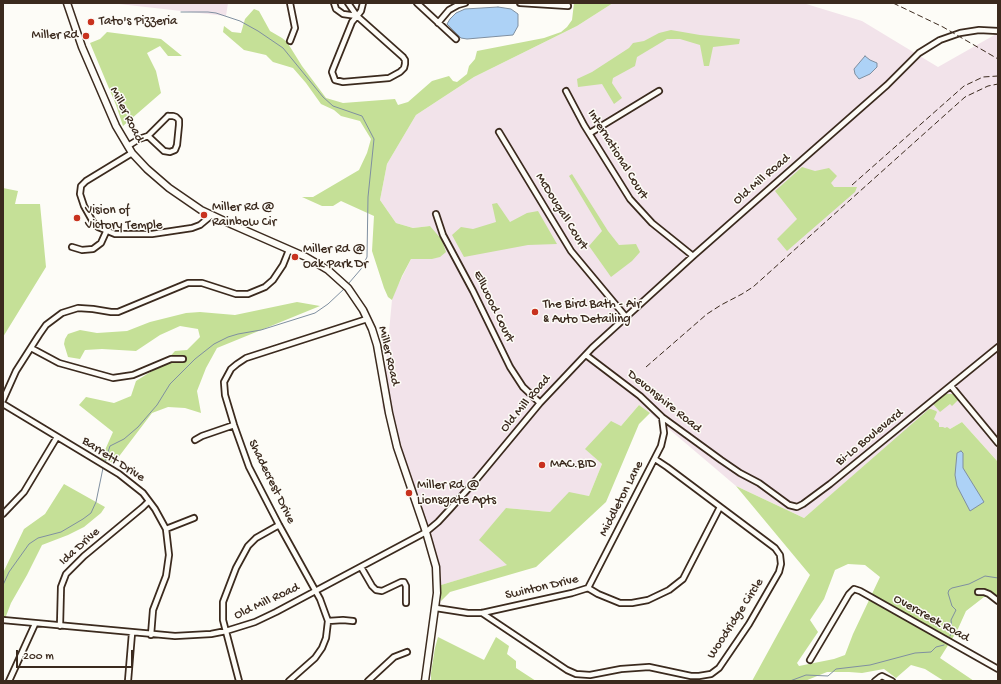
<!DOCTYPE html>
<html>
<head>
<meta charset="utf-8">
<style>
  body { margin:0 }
  #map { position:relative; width:1001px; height:684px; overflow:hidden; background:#fdfcf7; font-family:"Gochi Hand",sans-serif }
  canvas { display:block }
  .frame { position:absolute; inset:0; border:4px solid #3b2a1e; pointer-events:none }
  .scale { position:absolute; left:16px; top:650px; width:117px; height:18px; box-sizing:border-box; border:2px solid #3b2a1e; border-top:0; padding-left:5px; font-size:12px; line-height:14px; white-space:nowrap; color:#3b2a1e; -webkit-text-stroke:3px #fdfcf7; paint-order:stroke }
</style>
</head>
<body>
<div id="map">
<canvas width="1001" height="684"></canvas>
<div class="frame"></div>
<div class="scale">200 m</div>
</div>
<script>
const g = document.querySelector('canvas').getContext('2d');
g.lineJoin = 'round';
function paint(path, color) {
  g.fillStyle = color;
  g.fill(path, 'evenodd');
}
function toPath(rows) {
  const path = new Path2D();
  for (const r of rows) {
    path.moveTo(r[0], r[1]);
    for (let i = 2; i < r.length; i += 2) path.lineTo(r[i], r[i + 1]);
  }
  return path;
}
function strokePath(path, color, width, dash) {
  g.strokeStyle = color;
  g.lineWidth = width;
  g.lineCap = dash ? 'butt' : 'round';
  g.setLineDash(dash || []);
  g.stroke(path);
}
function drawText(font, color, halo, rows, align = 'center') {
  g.font = font + ' "Gochi Hand",sans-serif';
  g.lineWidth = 3;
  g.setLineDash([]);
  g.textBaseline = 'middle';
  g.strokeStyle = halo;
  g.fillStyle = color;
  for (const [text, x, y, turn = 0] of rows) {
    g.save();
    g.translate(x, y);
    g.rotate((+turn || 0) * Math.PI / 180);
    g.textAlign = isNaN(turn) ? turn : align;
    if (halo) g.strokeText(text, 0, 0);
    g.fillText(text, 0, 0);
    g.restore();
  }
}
paint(toPath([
  [119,3,228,3,226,16,119,4],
  [613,3,803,3,862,21,938,67,998,33,998,462,962,422,950,429,938,427,939,423,933,419,931,409,804,518,736,486,650,413,639,405,621,426,586,449,602,464,589,496,569,493,550,512,506,508,508,565,441,585,425,532,382,406,392,300,395,291,411,259,432,259,430,226,413,228,396,223,380,200,387,164,416,115,474,77,577,26]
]), '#f2e3ea');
paint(toPath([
  [574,3,613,3,577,26,474,77,416,115,387,164,380,200,396,223,413,228,430,226,442,240,446,252,440,257,432,259,411,259,402,276,392,300,388,297,384,288,372,251,374,216,341,201,333,206,322,206,302,197,313,197,359,170,367,153,371,139,360,121,341,116,334,110,321,104,306,83,293,68,273,62,266,55,244,50,223,32,224,26,232,32,241,33,245,19,254,9,259,11,270,31,282,38,287,42,302,66,326,98,343,103,395,99,398,105,408,102,432,81,449,76,453,81,457,82,467,74,469,66,475,59,477,51,544,38,561,32,567,27,572,20],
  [671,30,700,35,740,39,739,44,713,47,709,66,704,66,700,45,680,39,667,39,637,57,635,66,613,78,612,83,622,98,614,104,602,84,578,87,577,79,592,72,629,48,633,43,644,41,659,33],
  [107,32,161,39,182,56,168,56,160,46,147,53,156,71,161,93,123,126,116,105,90,43,100,39],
  [802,167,815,171,829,168,837,176,831,183,834,187,857,187,855,192,787,251,777,239,797,219,775,191],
  [572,174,608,231,619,245,636,244,640,252,632,261,611,277,589,246,602,231,569,176],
  [3,188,18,191,15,204,40,204,46,267,3,337],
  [497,203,510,222,527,213,538,211,557,244,528,245,464,257,452,235,461,227,473,229,496,222,492,204],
  [297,302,320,306,217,348,206,368,197,391,201,413,185,408,168,407,152,413,114,463,101,459,113,432,79,405,86,397,114,403,131,396,136,381,163,364,175,351,187,350,200,337,198,329,180,326,160,335,136,351,102,349,85,350,80,359,68,357,64,344,65,339,68,334,80,330,97,333,127,331,150,322,186,313,200,312,235,315],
  [945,394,953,394,958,397,959,399,952,406,950,404,940,412,933,404],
  [639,405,650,413,639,424,606,502,536,567,450,592,441,601,441,585,507,565,479,540,506,508,550,512,569,492,589,496,602,464,585,449,611,421,621,426],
  [929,409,931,409,936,411,937,412,934,419,939,423,939,427,943,427,945,428,947,427,950,429,962,422,998,462,998,597,984,597,966,611,957,631,940,658,974,681,944,681,925,669,911,665,896,678,884,669,862,673,849,672,827,672,805,681,752,681,810,575,736,486,804,518],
  [848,564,865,565,880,577,853,634,845,655,834,659,799,666,797,663,818,632,810,620,824,599,835,570],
  [64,484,105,507,101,513,84,527,68,535,42,545,27,575,11,603,3,624,3,573,24,529,45,514],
  [438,637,484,660,496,637,509,646,507,654,516,661,516,668,536,681,431,681,431,673,435,648]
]), '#c5e097');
const water = toPath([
  [498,7,511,9,518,14,518,26,513,35,467,39,461,38,447,24,450,19,456,13,465,9,498,7],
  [865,56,870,60,877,63,877,67,870,74,859,79,855,74,854,69,865,56],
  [961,451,963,453,963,468,984,502,970,511,957,486,955,475,957,453,961,451]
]);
paint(water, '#add2f6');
strokePath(water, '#7f8fa0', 1);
strokePath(toPath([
  [181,12,208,12,216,13,240,21,258,31,283,48,323,97,333,106,362,116,374,139,368,197,367,257,361,269,349,283],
  [105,461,110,446,124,439,138,427,157,405,170,384,195,359,214,344,228,337,238,334,261,330,315,313,328,304,344,289],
  [3,585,9,572,29,544,38,538,61,532,83,519,91,513,96,502,103,468],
  [950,636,952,630,951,620,956,610,952,606,948,593,949,590,952,588,969,584,985,576,998,578],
  [790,681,806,675,828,676,836,669,870,665,915,653,931,652,936,647,944,645]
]), '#7f8fa0', 1);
const street = toPath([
  [334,3,336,9,343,14,357,16],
  [348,3,357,16,403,57,405,60,405,64,404,68,400,72,389,78,343,82,335,80,332,72,333,69,352,22,357,16,361,11,363,3],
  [417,3,456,39],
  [520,3,568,6],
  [438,23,449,10,458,5,465,3],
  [290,41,295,28,290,3],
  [566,91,584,125,630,199,652,223,693,256],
  [168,116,173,116,176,117,179,120,179,125,177,145,175,150,170,152,164,151,148,136,168,116],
  [499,132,571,251,626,317],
  [590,133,659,91],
  [128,146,139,139,148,136],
  [132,153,86,181,81,186,80,194,84,206,93,222,98,227,115,234,152,234,192,228,200,225,212,215],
  [436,214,443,235,473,291,510,367,523,387,540,403],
  [72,247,82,250,93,249,101,243,106,232],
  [31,348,59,363,113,378,133,375,171,359,183,359],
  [586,355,640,396,662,417,721,460,740,473,759,483,789,505,797,507,803,504,830,484,998,347],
  [951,386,998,443],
  [3,400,16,371,39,335,46,325,62,313,78,308,93,309,111,312,118,312,188,283,202,283,236,294,248,294,265,287,273,280,283,265,289,250],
  [3,404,119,474,143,493,155,509,166,529,169,555,166,576,153,610,151,635],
  [195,440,202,436,234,425],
  [3,514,24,492,57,437],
  [166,529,194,518],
  [361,567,372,586,376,590,382,591,401,582,404,582,406,586,406,603],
  [588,588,661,446,664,433,662,417],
  [978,592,984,592,989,594,998,601],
  [436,608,468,613,482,613,572,593,588,588,598,594,620,603,632,603,648,600,669,590,683,579,720,507],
  [482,613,567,670,576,674,590,675,621,669,649,667,691,676,699,676,711,674,719,668,749,624,779,572,781,564,780,555,775,548,667,467,655,459],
  [3,620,175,636,211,634,226,631,255,622,276,612,426,532,438,522,450,509,476,480,540,403,592,348,693,256,887,85,919,53,940,40,960,33,979,30,998,31],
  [328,621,343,620,353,621],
  [60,626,61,587,66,574,84,556,143,507,149,501],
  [810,660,849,594,854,589,860,591,998,669],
  [9,681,35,624],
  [128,681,132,633],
  [239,681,223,620,223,602,236,568,248,546,256,538,279,525],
  [289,681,315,658,322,648,326,638,328,621,320,599,279,525,249,467,234,425,225,395,224,382,231,369,237,364,246,358,367,319],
  [368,681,394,657,407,652],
  [875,681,880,677,882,676,892,681]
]);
const secondary = toPath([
  [67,3,82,47,116,126,132,153,147,169,169,188,201,210,233,225,306,257,328,270,348,288,363,310,372,329,377,345,389,413,397,447,426,532,436,567,437,593,425,681]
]);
strokePath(street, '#3b2a1e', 8);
strokePath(secondary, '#3b2a1e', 9);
strokePath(street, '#fdfcf7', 4.5);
strokePath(secondary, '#fdfcf7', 6);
strokePath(toPath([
  [893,3,943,27,998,59],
  [852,185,964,86,983,77,998,76],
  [646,367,707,314,721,305,742,294,753,287,965,97,988,86,998,84]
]), '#3b2a1e', 1, [6, 3]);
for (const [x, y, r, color] of [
  [91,22,4,"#c8321e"],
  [86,36,4,"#c8321e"],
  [204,215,4,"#c8321e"],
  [77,218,4,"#c8321e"],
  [295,257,4,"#c8321e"],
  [535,312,4,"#c8321e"],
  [542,465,4,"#c8321e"],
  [409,493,4,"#c8321e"]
]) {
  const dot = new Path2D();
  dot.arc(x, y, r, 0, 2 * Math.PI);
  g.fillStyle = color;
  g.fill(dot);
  strokePath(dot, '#fdfcf7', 1.5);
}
drawText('13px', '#3b2a1e', '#fdfcf7', [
  ["Tato's Pizzeria",99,22],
  ["Miller Rd",78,36,"right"],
  ["Miller Rd @",212,208],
  ["Rainbow Cir",212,223],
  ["Vision of",85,211],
  ["Victory Temple",85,226],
  ["Miller Rd @",303,250],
  ["Oak Park Dr",303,265],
  ["The Bird Bath - Air",543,305],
  ["& Auto Detailing",543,320],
  ["MAC.BID",550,465],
  ["Miller Rd @",417,486],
  ["Lionsgate Apts",417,501]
], 'left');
drawText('13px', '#3b2a1e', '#fdfcf7', [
  ["Miller Road",126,115,63],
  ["International Court",617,155,58],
  ["Old Mill Road",762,180,-41],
  ["McDougall Court",561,212,58],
  ["Ellwood Court",493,307,64],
  ["Miller Road",388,356,77],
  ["Devonshire Road",664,402,39],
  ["Old Mill Road",526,404,-50],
  ["Bi-Lo Boulevard",870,438,-39],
  ["Barrett Drive",113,460,33],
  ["Shadecrest Drive",271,482,64],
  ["Middleton Lane",622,499,-63],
  ["Ida Drive",80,547,-42],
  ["Swinton Drive",542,588,-13],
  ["Old Mill Road",267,602,-25],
  ["Woodridge Circle",736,619,-57],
  ["Overcreek Road",931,619,29]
]);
</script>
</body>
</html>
